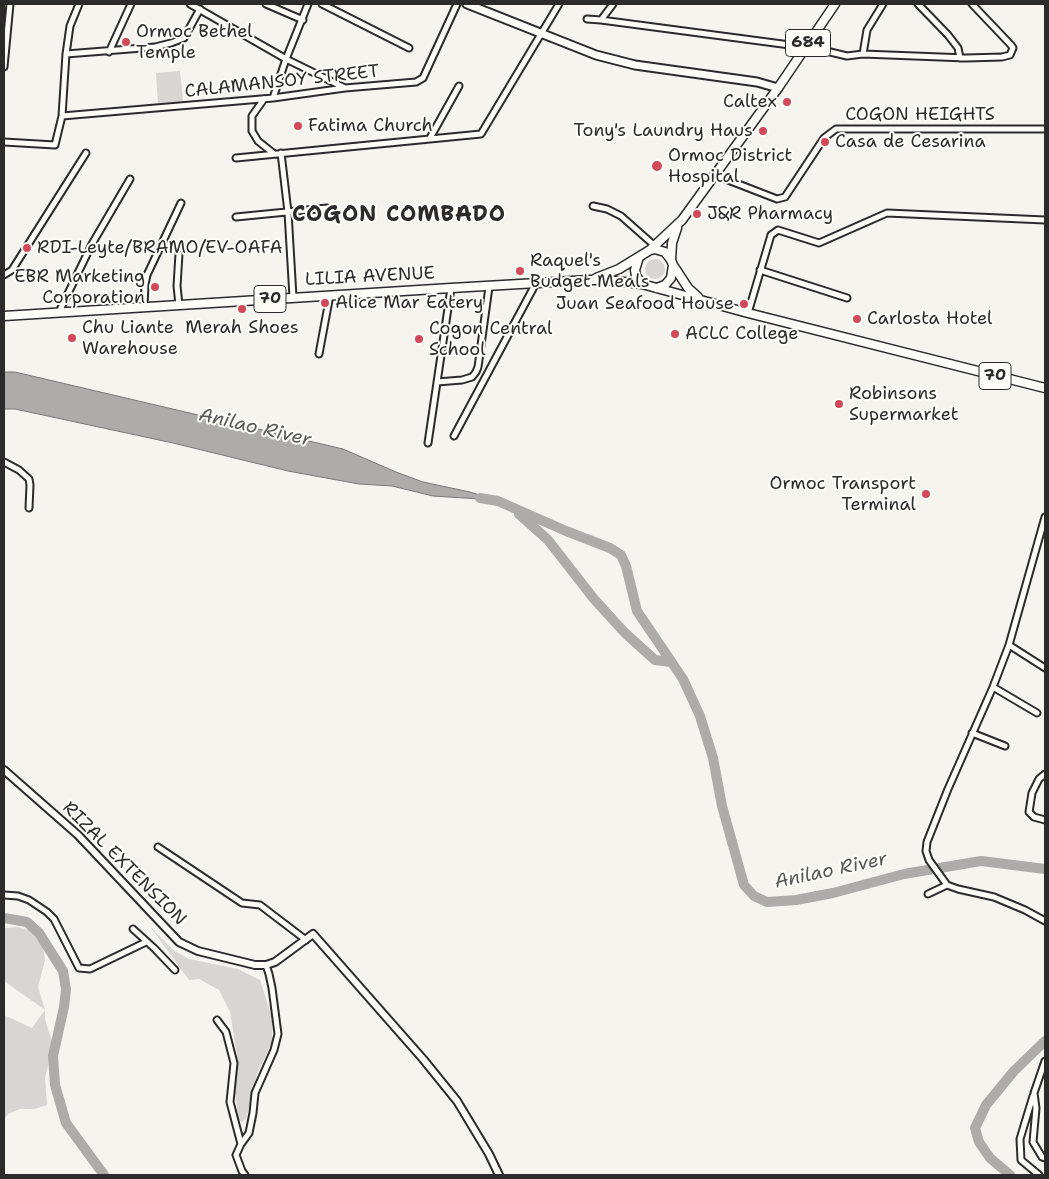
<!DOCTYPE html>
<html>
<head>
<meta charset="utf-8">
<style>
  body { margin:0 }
  #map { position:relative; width:1049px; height:1179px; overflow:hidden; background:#f5f4ef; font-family:"Shantell Sans",sans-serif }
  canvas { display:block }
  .frame { position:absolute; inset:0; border:5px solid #2b2b2b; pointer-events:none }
</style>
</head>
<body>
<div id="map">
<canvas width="1049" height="1179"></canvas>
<div class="frame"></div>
</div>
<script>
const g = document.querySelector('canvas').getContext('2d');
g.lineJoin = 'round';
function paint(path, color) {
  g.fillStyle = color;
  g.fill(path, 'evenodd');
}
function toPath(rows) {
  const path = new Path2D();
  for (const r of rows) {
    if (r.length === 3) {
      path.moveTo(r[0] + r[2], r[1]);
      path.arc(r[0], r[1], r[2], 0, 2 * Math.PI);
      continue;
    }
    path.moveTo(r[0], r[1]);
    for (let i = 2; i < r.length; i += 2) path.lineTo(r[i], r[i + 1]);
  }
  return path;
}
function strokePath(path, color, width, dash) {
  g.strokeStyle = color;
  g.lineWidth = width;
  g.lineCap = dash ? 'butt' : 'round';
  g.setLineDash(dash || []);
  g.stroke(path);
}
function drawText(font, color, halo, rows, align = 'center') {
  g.font = font + ' "Shantell Sans",sans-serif';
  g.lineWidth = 4;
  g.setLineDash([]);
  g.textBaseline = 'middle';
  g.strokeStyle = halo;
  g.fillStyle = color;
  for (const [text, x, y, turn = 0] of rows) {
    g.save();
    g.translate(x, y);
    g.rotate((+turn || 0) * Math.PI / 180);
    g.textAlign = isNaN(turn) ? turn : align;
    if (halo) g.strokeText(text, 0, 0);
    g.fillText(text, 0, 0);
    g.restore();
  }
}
paint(toPath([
  [180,71,183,101,158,103,156,73],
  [655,269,10],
  [149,925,173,950,189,959,238,969,260,980,272,1018,272,1042,257,1074,246,1119,242,1122,238,1119,235,1091,238,1061,230,1012,219,990,199,979,189,980],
  [17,927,29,930,40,941,43,947,45,960,38,987,45,1010,45,1019,53,1045,45,1078,47,1105,34,1109,20,1109,8,1114,4,1120,4,1015,32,1028,45,1010,4,981,4,928]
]), '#d7d6d2');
const water = toPath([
  [4,372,15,372,343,449,396,472,423,482,470,492,495,500,433,496,392,486,359,484,288,471,173,443,15,409,4,409,4,372]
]);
paint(water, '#adaca9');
strokePath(water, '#797877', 1);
strokePath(toPath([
  [480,498,498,501,566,531,610,548,621,555,626,566,637,611,683,679,700,716,713,758,722,806,744,885,754,896,767,902,796,900,833,893,904,874,981,861,1045,869],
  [519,514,548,540,594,599,625,633,655,660,671,662],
  [4,918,27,922,39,933,63,971,66,989,64,1007,53,1056,55,1085,66,1123,104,1175],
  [1010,1175,990,1158,979,1142,975,1128,986,1105,1014,1071,1045,1041]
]), '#adaca9', 10);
const minor = toPath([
  [190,4,286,59,345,88],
  [266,4,303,20],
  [322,4,409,48],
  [918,4,948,35,958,48,960,58],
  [587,19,601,20,613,4],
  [601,20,805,47],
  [809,41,826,51,847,56,863,54,966,58,1002,57,1010,55,1013,48,1011,45,972,4],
  [109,52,131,4],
  [66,54,155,47,171,43,184,38,200,9],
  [863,54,867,30,883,4],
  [4,67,10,4],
  [273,98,286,59,308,4],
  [264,99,252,116,252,131,258,141,273,153],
  [62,116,273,98,345,88,416,82,423,78,457,4],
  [430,138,459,86],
  [4,142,55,145,62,116,66,54,70,26,79,4],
  [281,153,288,212,293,297],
  [236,158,481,134,559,4],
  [715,175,777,199,785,197,824,138,836,129,1045,129],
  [593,206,607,209,621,216,655,246],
  [236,217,327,208],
  [760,270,847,298],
  [4,275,12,270,86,153],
  [179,305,177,286,179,254],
  [144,307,145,284,147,275,181,203],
  [59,312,92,244,130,179],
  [748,313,771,235,778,230,819,243,887,213,1045,220],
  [319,354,330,295],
  [437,382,462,380,472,377,476,372,478,367,489,287],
  [454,436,536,283],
  [428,443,451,288],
  [4,462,19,470,29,479,30,485,29,508],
  [1045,517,1009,645,993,687,948,789,927,842,926,851,929,860,947,885,958,889,994,897,1025,910,1045,921],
  [1009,645,1045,668],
  [993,687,1037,713],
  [972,733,1005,746],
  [1045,774,1039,779,1032,793,1029,812,1034,817,1045,820],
  [158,847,242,903,260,905,306,940],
  [928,894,947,885],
  [4,895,18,896,29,900,47,912,54,919,79,968,90,969,146,942],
  [133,929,154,948,175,970],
  [217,1020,226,1032,234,1063,230,1102,241,1144],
  [1045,1061,1034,1093,1036,1108,1033,1142,1042,1157,1045,1158],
  [1033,1096,1020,1139,1021,1160,1039,1175],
  [245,1175,242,1171,236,1155,241,1144,249,1133,253,1113,255,1093,274,1050,278,1034,272,988,269,974,266,965]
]);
const tertiary = toPath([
  [4,770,78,835,179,942,198,951,255,965,266,965,275,962,313,934,423,1059,457,1101,489,1154,499,1175]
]);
const secondary = toPath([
  [467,4,596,55,635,65,757,82,778,88]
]);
const trunk = toPath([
  [650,250,655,249,665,252,671,260,673,265,671,278,665,285,657,288],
  [639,257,635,270,636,276,642,284],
  [671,260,672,243,677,228],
  [675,268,688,288,698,297],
  [596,278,619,269,650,250,682,220,778,88,835,4],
  [4,316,451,288,589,280,606,280,642,284,748,313,1045,388]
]);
strokePath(minor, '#2b2b2b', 9);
strokePath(tertiary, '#2b2b2b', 10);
strokePath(secondary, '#2b2b2b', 11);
strokePath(trunk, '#2b2b2b', 11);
strokePath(minor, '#fdfcf7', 5);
strokePath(tertiary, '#fdfcf7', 6);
strokePath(secondary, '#fdfcf7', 7);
strokePath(trunk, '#fdfcf7', 8);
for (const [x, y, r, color] of [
  [126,42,5,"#d1495b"],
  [787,102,5,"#d1495b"],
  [298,126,5,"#d1495b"],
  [763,131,5,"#d1495b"],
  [825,142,5,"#d1495b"],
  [657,166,6,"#d1495b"],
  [697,214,5,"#d1495b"],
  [27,248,5,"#d1495b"],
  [520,271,5,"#d1495b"],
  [155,287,5,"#d1495b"],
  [325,303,5,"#d1495b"],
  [744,304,5,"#d1495b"],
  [242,309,5,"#d1495b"],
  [857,319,5,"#d1495b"],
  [675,334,5,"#d1495b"],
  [72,338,5,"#d1495b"],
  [419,339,5,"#d1495b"],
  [839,404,5,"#d1495b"],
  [926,494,5,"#d1495b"]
]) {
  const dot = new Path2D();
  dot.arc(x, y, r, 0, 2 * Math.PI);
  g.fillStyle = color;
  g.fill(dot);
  strokePath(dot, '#fdfcf7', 2);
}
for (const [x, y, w] of [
  [808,43,45],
  [270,299,32],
  [995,376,32]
]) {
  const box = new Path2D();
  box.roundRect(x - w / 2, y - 13.5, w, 27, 4);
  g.fillStyle = '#fdfcf7';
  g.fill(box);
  strokePath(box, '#2b2b2b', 1);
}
drawText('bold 16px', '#2b2b2b', null, [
  ["684",808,43],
  ["70",270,299],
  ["70",995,376]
]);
drawText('18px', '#2b2b2b', '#fdfcf7', [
  ["Ormoc Bethel",136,32],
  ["Temple",136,53],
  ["Caltex",777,102,"right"],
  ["Fatima Church",308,126],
  ["Tony's Laundry Haus",753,131,"right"],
  ["Casa de Cesarina",835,142],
  ["Ormoc District",668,156],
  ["Hospital",668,177],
  ["J&R Pharmacy",707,214],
  ["RDI-Leyte/BRAMO/EV-OAFA",37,248],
  ["Raquel's",530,261],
  ["Budget Meals",530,282],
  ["EBR Marketing",145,277,"right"],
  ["Corporation",145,298,"right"],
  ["Alice Mar Eatery",335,303],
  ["Juan Seafood House",734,304,"right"],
  ["Carlosta Hotel",867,319],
  ["Chu Liante",82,328],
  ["Warehouse",82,349],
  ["Merah Shoes",242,328,"center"],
  ["Cogon Central",429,329],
  ["School",429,350],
  ["ACLC College",685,334],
  ["Robinsons",849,394],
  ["Supermarket",849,415],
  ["Ormoc Transport",916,484,"right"],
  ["Terminal",916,505,"right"]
], 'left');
drawText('18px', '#2b2b2b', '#fdfcf7', [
  ["CALAMANSOY STREET",282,82,-6],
  ["COGON HEIGHTS",920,115],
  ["LILIA AVENUE",370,277,-3],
  ["RIZAL EXTENSION",124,864,45]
]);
drawText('italic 19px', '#585857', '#fdfcf7', [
  ["Anilao River",255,428,13],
  ["Anilao River",831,871,-12]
]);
g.letterSpacing = '1px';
drawText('bold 22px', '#2b2b2b', '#fdfcf7', [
  ["COGON COMBADO",399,215]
]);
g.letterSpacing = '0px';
</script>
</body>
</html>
